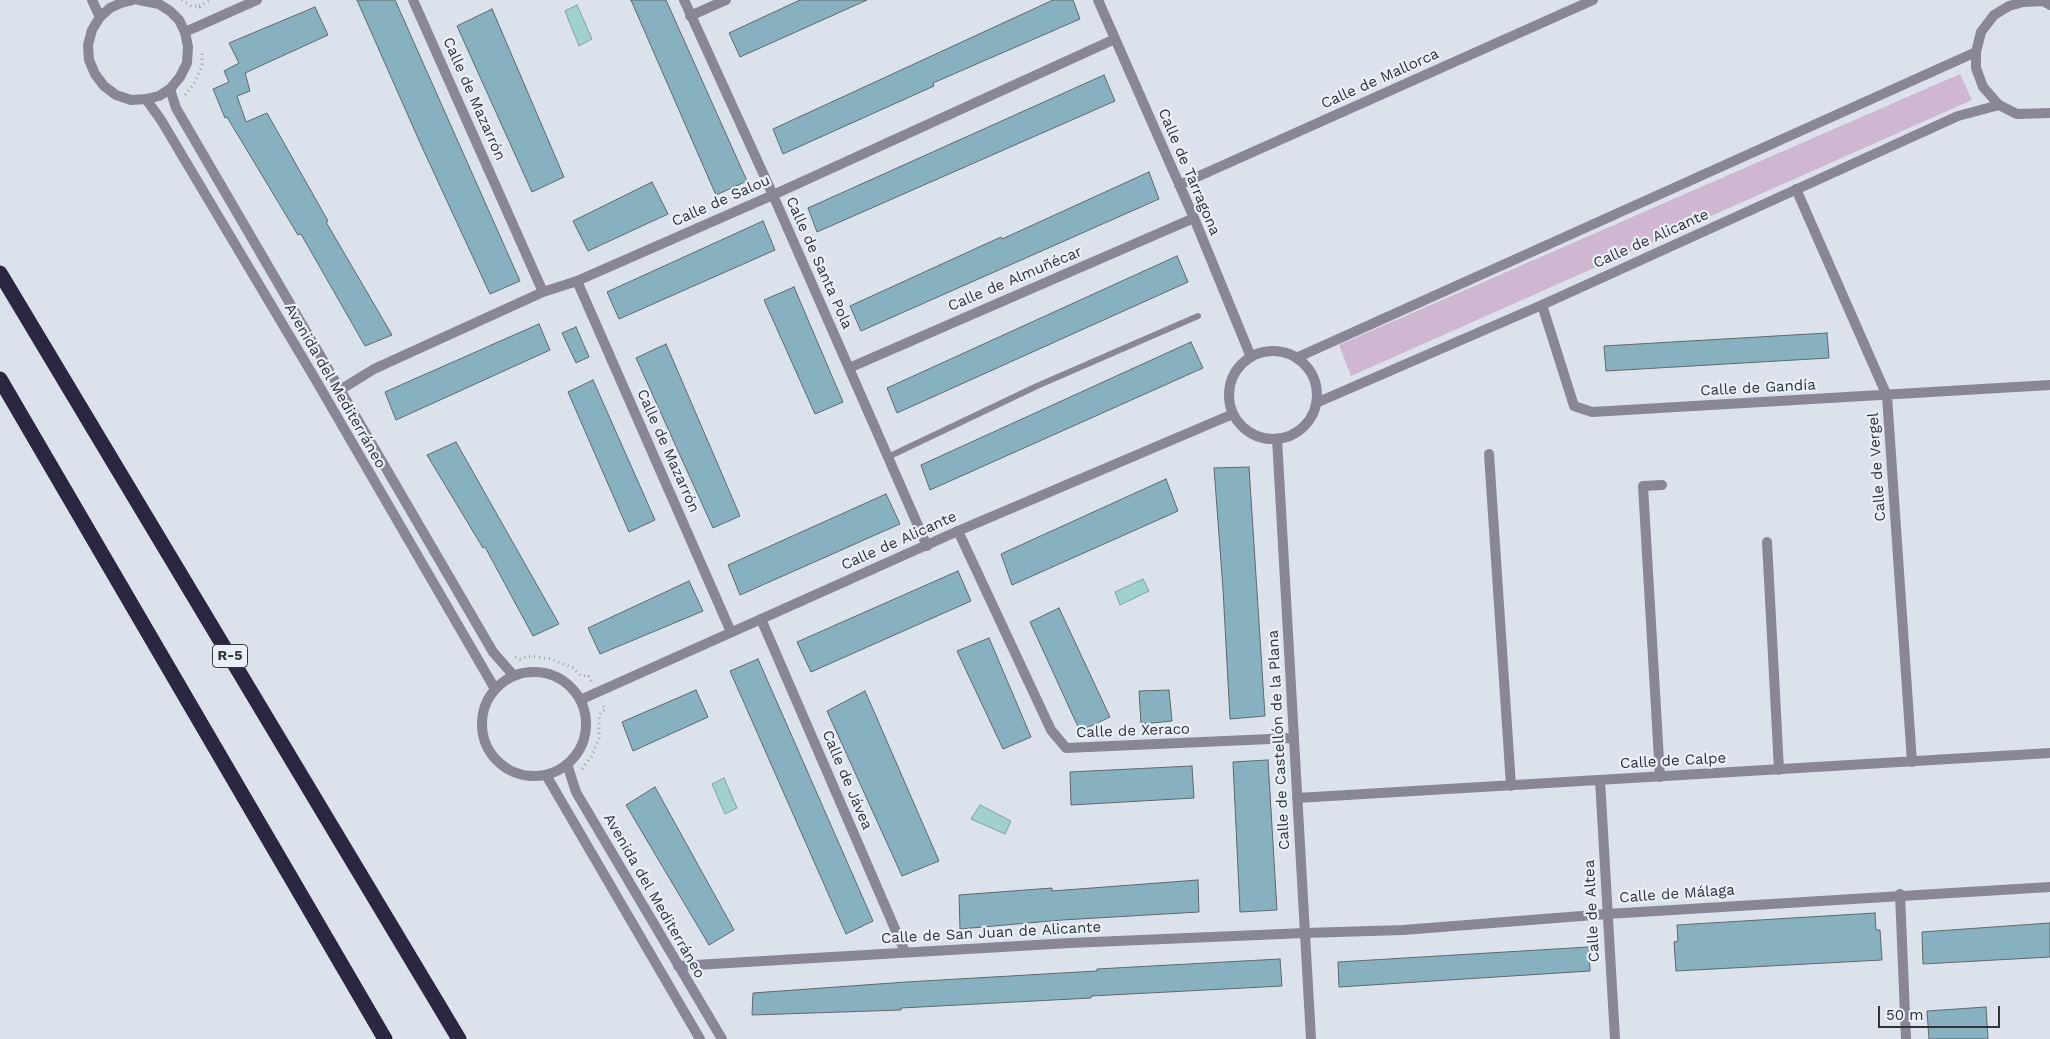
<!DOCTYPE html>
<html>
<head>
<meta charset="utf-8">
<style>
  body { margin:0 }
  #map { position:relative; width:2050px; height:1039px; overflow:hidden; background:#dce2eb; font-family:"Work Sans",sans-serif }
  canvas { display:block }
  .scale { position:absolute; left:1878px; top:1006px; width:122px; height:22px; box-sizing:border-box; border:2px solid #313437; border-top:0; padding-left:6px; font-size:15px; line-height:18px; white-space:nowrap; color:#313437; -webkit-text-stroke:4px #e9eff8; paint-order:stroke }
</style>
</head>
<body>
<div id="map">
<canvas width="2050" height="1039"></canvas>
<div class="scale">50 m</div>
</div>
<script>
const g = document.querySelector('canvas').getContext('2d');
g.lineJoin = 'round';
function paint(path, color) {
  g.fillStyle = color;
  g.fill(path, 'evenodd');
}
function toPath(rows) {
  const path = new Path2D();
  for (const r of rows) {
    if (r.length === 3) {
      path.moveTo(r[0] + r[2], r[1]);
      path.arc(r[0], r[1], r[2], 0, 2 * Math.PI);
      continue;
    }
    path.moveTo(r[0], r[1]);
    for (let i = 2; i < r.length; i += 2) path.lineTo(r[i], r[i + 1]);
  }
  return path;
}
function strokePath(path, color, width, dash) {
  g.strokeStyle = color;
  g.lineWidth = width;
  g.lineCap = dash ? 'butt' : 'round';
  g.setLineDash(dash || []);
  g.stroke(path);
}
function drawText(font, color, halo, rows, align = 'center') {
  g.font = font + ' "Work Sans",sans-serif';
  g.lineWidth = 4.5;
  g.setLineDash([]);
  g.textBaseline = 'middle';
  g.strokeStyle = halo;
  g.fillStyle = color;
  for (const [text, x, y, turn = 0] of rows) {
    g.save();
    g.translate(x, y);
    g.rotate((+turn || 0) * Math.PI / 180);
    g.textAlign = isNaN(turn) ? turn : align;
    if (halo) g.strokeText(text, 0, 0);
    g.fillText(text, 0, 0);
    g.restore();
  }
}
paint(toPath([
  [1960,74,1972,100,1351,376,1339,345]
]), '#cfb6d1');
const water = toPath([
  [577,5,592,39,579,46,565,11,577,5],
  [1143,579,1149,591,1120,605,1115,592,1143,579],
  [724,778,737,808,725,814,712,784,724,778],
  [980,805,1011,821,1005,834,971,819,980,805]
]);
paint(water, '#a0d1cc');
strokePath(water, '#7fa29f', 1);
const building = toPath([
  [357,0,395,0,520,281,490,294,422,147,357,0],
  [631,0,666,0,747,181,716,195,631,0],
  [800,0,867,0,740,57,729,33,800,0],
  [1053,0,1073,0,1080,19,933,83,934,86,783,154,773,129,1053,0],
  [315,7,328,35,245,73,250,91,237,96,246,122,267,113,328,221,326,222,392,335,365,346,301,234,298,235,227,117,225,118,213,89,229,82,224,71,239,63,229,43,315,7],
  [492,9,564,177,532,192,457,26,492,9],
  [1104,75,1115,101,817,232,808,208,1104,75],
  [1149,172,1159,199,861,331,850,306,1001,237,1002,239,1149,172],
  [652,182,668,214,588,251,573,221,652,182],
  [763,221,775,250,619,319,607,292,763,221],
  [1177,256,1188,282,897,413,887,388,1177,256],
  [794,287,843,402,815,414,764,300,794,287],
  [539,324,550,350,396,420,385,392,539,324],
  [576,327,589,357,576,363,562,333,576,327],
  [1827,333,1829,358,1606,371,1604,346,1827,333],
  [1191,342,1203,368,930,490,921,465,1191,342],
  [666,344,740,516,713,528,636,358,666,344],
  [593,380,655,520,629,532,568,392,593,380],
  [456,442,559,624,533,636,485,547,483,548,427,455,456,442],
  [1249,467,1265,716,1230,719,1223,589,1214,468,1249,467],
  [1166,479,1178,511,1012,585,1001,554,1166,479],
  [886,494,900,524,740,595,728,565,886,494],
  [958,571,971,601,811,672,797,642,958,571],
  [689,581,703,611,600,654,588,628,689,581],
  [1059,608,1110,717,1080,731,1030,622,1059,608],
  [989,638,1031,737,1003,749,957,651,989,638],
  [758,659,873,921,846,934,730,671,758,659],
  [696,690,708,717,633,751,622,722,696,690],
  [1169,690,1172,721,1141,724,1139,691,1169,690],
  [865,691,939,861,902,876,827,711,865,691],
  [1268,760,1277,910,1240,912,1233,762,1268,760],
  [1192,766,1194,798,1071,805,1070,772,1192,766],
  [655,787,734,930,709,945,626,805,655,787],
  [1198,880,1199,912,1062,920,960,929,959,895,1052,888,1052,891,1198,880],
  [1875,913,1876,930,1880,930,1882,960,1676,971,1674,942,1678,941,1677,925,1875,913],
  [2050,923,2050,957,1923,964,1922,932,2050,923],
  [1589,947,1590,971,1339,987,1338,962,1589,947],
  [1280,959,1282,986,1091,996,1091,998,901,1008,901,1010,752,1015,753,993,906,982,1097,971,1097,969,1280,959],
  [1986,1007,1988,1039,1929,1039,1927,1011,1986,1007]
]);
paint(building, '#87b1c1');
strokePath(building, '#5e686c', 1);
strokePath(toPath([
  [182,0,191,6,199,6,202,11],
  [199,6,211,0],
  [185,95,195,82,202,66,202,51],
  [515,657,520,659,529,656,551,659,573,668,581,676,588,675,592,683],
  [582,769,592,756,599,738,599,716,601,712,605,710,602,702]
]), '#9ba0a7', 3, [1, 4]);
strokePath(toPath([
  [888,457,1037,386,1198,316]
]), '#898797', 6);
strokePath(toPath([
  [413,0,543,292],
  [684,0,773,195,927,546],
  [1098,0,1194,218,1251,357],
  [690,16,726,0],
  [1179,185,1593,0],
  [1796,189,1887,396,1912,762],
  [577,281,731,632],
  [1542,305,1574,406,1592,412,2050,385],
  [849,368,1194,218],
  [340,390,374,369,543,292,577,281,773,195,1115,39],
  [1277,439,1311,1039],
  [1489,454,1511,786],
  [958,531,1051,730,1066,748,1293,738],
  [1767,542,1779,770],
  [761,619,905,952],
  [1660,777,1643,486,1662,485],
  [1600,780,1615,1039],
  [1297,798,2050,753],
  [1900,894,1906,1039],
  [678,966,1070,943,1305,933]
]), '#898797', 10);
strokePath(toPath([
  [92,0,100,17],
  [133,0,121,3,110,8,100,17,92,30,88,45,89,60,95,74,104,86,116,95,131,100,146,99,159,96,170,89,180,77,187,63,188,47,185,32,179,20,170,11,159,4,139,0],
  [2050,5,2043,1,2023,2,2009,6,1994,15,1981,32,1976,52,1976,68,1983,87,1999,105,2017,114,2050,113],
  [185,32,257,0],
  [170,89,176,108,493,652,514,676],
  [146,99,161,120,314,377,495,689],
  [1273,395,44],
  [1296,358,1976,52],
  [1316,403,1542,305,1958,116,1999,105],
  [534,724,52],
  [580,700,958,531,1233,414],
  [567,764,576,792,722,1039],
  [546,775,700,1039],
  [1305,933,1403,930,1607,914,2050,887]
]), '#898797', 10);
strokePath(toPath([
  [0,273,459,1039],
  [0,379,385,1039]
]), '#2b2642', 15);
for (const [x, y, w] of [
  [230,656,35]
]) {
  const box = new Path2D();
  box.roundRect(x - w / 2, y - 11.5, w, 23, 4);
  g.fillStyle = '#e9eff8';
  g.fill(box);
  strokePath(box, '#313437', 1);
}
drawText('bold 14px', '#313437', null, [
  ["R-5",230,656]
]);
drawText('15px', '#313437', '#e9eff8', [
  ["Calle de Mallorca",1380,79,-24],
  ["Calle de Mazarrón",474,99,66],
  ["Calle de Tarragona",1189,172,67],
  ["Calle de Salou",721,201,-24],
  ["Calle de Alicante",1651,239,-24],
  ["Calle de Santa Pola",819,263,66],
  ["Calle de Almuñécar",1015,279,-23],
  ["Avenida del Mediterráneo",335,386,60],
  ["Calle de Gandía",1758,388,-3],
  ["Calle de Mazarrón",668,451,66],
  ["Calle de Vergel",1877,467,-94],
  ["Calle de Alicante",899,541,-24],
  ["Calle de Xeraco",1133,731,-2],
  ["Calle de Castellón de la Plana",1279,740,-93],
  ["Calle de Calpe",1673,761,-3],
  ["Calle de Jávea",847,780,67],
  ["Calle de Málaga",1677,894,-4],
  ["Avenida del Mediterráneo",654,896,60],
  ["Calle de Altea",1592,911,-93],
  ["Calle de San Juan de Alicante",991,933,-3]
]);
</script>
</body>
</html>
